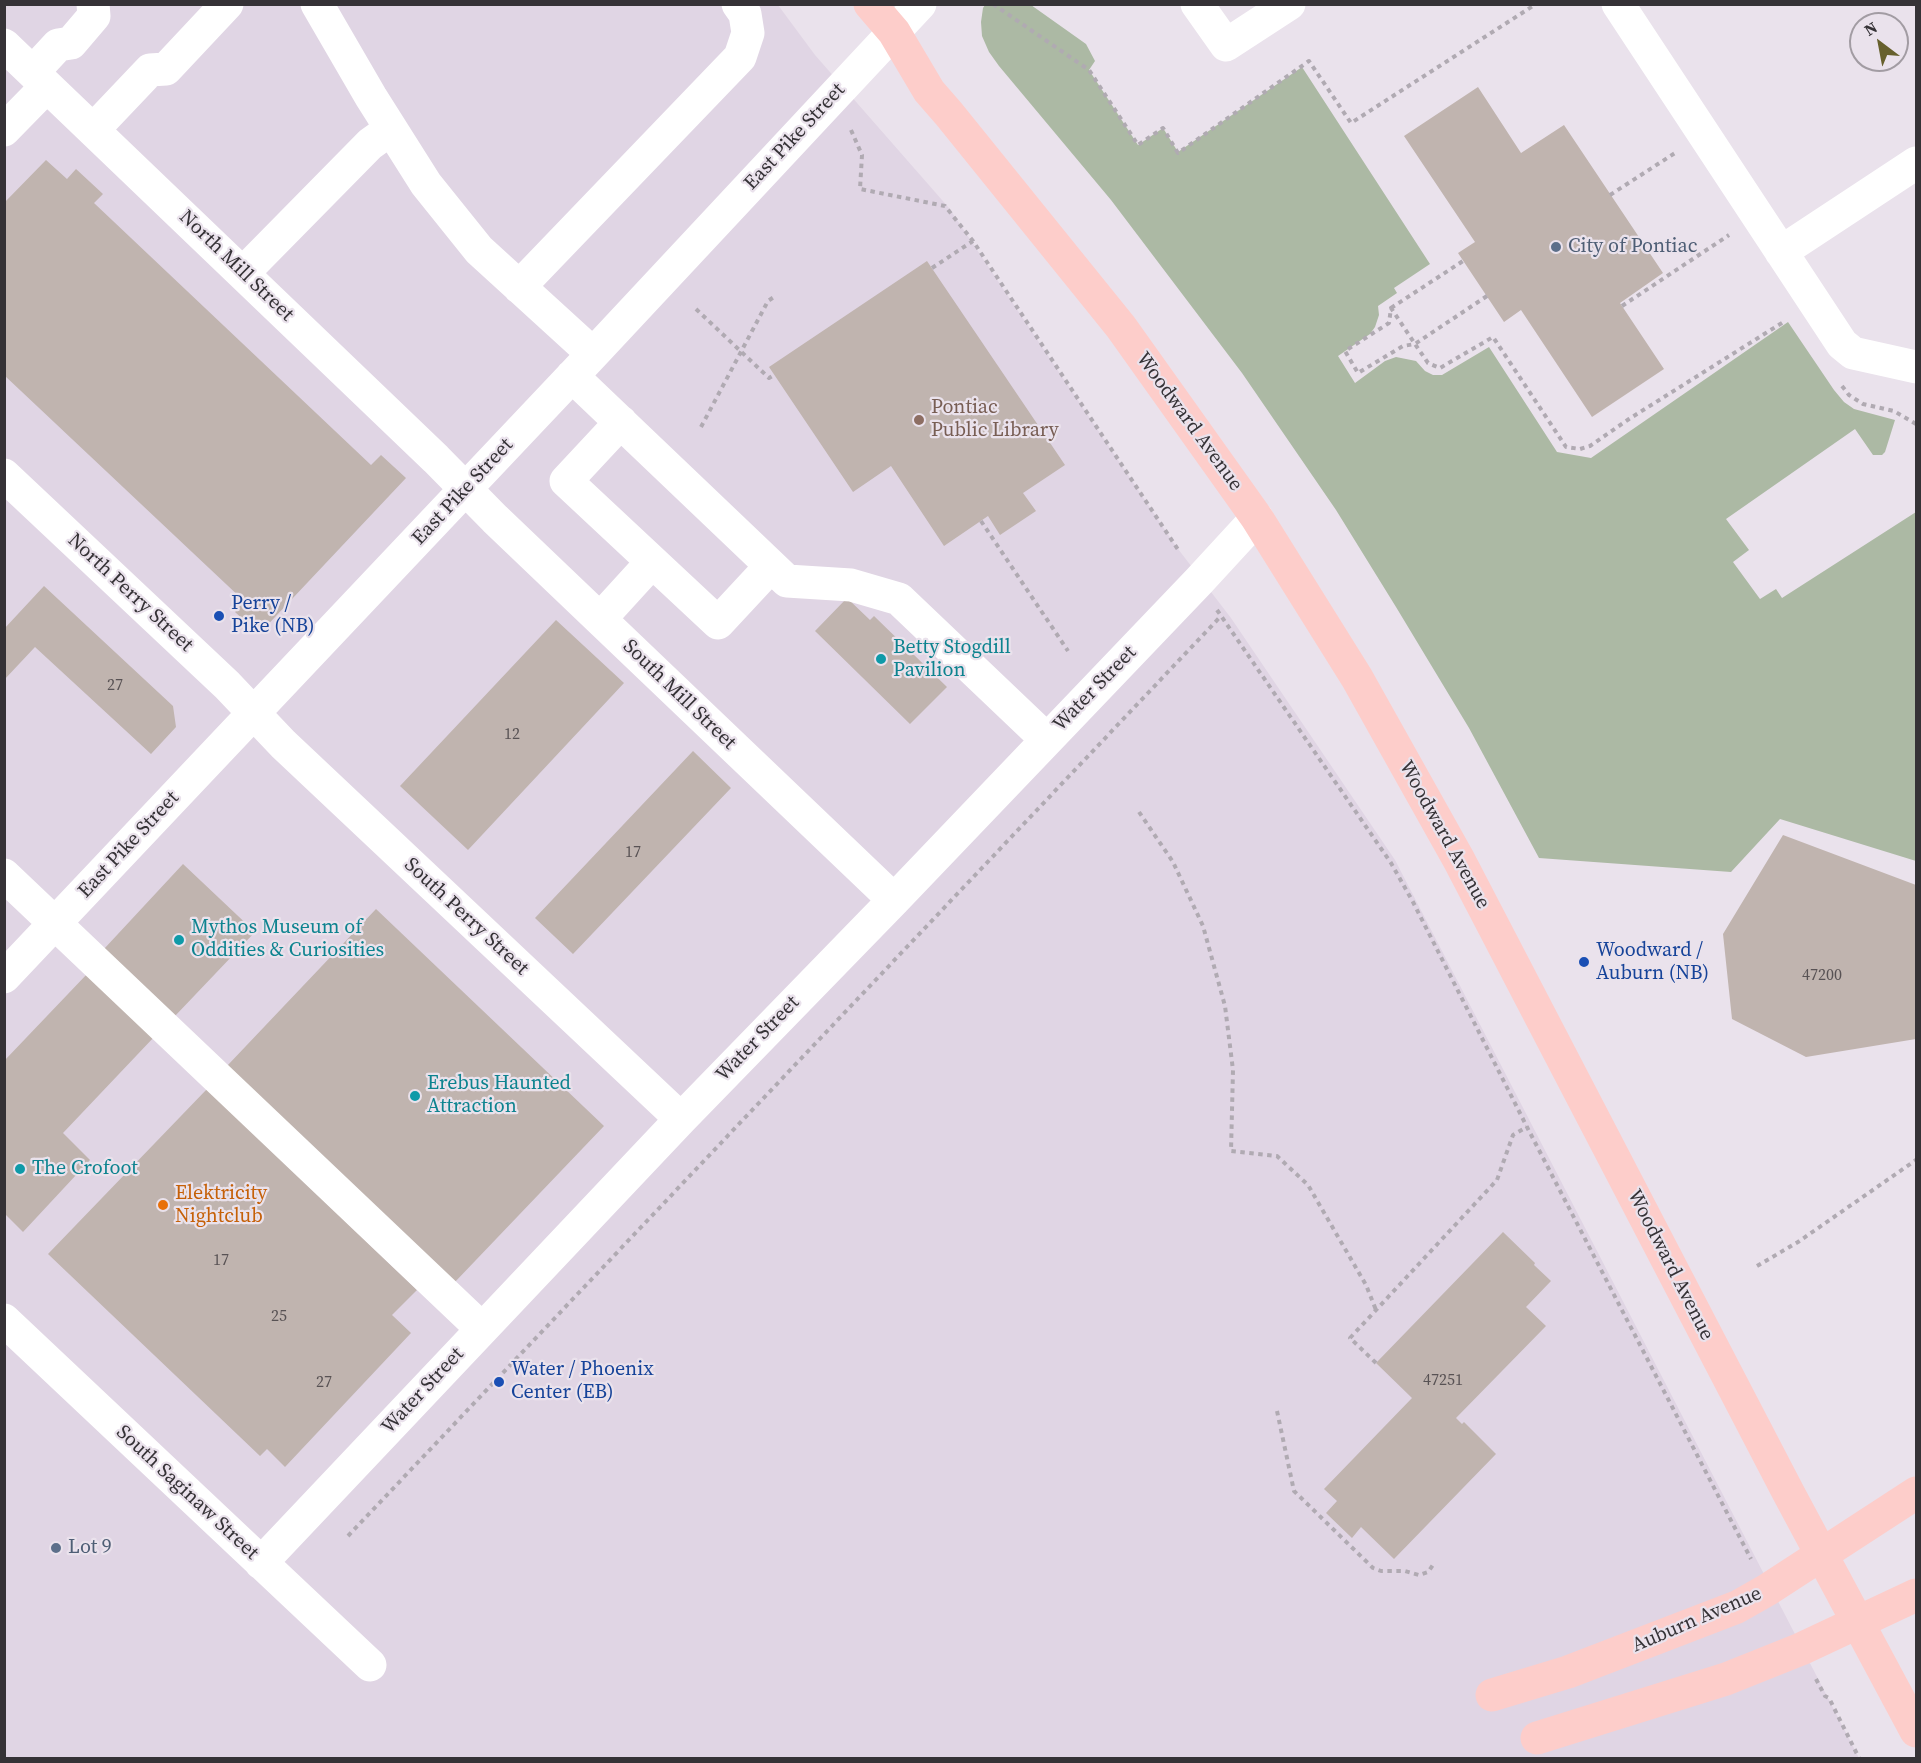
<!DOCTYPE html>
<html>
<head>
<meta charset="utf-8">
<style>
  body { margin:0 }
  #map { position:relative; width:1921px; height:1763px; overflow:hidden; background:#eae2ec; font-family:"Source Serif 4",serif }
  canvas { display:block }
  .frame { position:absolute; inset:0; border:6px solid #353236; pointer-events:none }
  .north { position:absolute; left:1849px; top:12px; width:60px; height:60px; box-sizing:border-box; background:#eae2ec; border:2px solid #a29ca3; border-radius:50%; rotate:328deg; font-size:16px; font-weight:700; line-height:24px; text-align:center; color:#353236 }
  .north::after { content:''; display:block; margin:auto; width:21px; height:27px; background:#67602d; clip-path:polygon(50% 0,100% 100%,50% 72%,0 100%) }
</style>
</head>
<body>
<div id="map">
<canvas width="1921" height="1763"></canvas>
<div class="frame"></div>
<div class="north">N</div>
</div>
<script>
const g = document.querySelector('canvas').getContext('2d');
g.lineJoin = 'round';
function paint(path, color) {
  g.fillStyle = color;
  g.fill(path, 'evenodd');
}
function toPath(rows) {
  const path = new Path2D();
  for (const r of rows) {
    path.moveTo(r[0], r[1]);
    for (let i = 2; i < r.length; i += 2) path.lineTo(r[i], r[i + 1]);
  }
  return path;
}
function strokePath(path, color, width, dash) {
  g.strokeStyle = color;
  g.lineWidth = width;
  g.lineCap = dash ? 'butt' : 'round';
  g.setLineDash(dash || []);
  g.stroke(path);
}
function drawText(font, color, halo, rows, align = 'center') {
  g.font = font + ' "Source Serif 4",serif';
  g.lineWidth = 4.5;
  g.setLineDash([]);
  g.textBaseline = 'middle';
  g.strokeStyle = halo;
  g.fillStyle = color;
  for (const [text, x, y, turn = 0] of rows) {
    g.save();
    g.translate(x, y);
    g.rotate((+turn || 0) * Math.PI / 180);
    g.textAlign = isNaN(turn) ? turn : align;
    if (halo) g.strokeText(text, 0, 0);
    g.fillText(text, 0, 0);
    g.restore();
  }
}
paint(toPath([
  [5,5,778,5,815,55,949,208,1175,545,1231,618,1395,860,1859,1758,5,1758]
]), '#e0d5e4');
paint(toPath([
  [985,5,1031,5,1086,44,1095,61,1089,70,1138,145,1163,128,1178,152,1302,67,1430,264,1394,288,1397,293,1378,306,1379,315,1375,327,1370,334,1338,356,1355,383,1385,361,1396,357,1416,361,1425,371,1433,375,1442,375,1489,347,1557,452,1591,458,1788,322,1834,390,1844,402,1854,409,1895,420,1885,452,1882,455,1873,455,1855,429,1726,519,1749,550,1733,562,1760,599,1776,589,1782,598,1916,512,1916,861,1780,819,1731,872,1539,858,1469,728,1396,607,1336,510,1242,373,1111,200,999,66,989,52,982,36,981,22,983,8]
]), '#acb9a4');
paint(toPath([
  [1478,87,1521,153,1564,125,1663,273,1620,303,1664,369,1592,417,1521,310,1504,322,1458,253,1475,242,1404,136],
  [46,160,67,179,76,169,103,194,94,203,371,465,381,455,406,478,259,634,235,612,244,601,4,375,4,203],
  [927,261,1065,465,1023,493,1036,511,1000,535,988,516,944,546,891,466,853,492,769,367],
  [44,586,173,706,176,727,151,754,35,647,4,680,4,629],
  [847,598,870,620,874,616,947,687,910,724,815,631],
  [556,620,624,683,468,850,400,786],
  [693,751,731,788,573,954,535,918],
  [1783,835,1916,885,1916,1039,1806,1057,1732,1019,1723,934],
  [183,864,255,932,175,1016,104,949],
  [376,909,604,1126,454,1283,227,1066],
  [88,973,155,1036,63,1133,90,1160,23,1232,5,1214,5,1060],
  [207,1089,417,1290,392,1315,411,1333,285,1467,267,1449,260,1456,48,1254],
  [1503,1232,1535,1263,1534,1265,1551,1281,1526,1307,1546,1326,1456,1418,1462,1424,1464,1422,1496,1454,1394,1559,1361,1527,1352,1538,1326,1513,1337,1501,1324,1489,1412,1398,1376,1363]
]), '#c0b4af');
strokePath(toPath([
  [993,4,1089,70,1138,145,1163,128,1178,153,1309,61,1351,123,1536,4],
  [851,130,862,155,860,189,945,206,973,241,1179,551],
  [1610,195,1675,153],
  [932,268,973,241],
  [1487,296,1415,344,1391,308,1389,323,1345,351,1358,373,1403,346,1415,344,1428,363,1440,368,1493,337,1566,447,1580,449,1590,446,1629,419,1785,321],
  [1622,306,1729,235],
  [1391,308,1463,261],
  [696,309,769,378,774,375],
  [1842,386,1849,395,1863,404,1894,411,1916,424],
  [701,427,768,301,774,297],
  [981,521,1068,651],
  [1217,610,1391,863,1413,902,1527,1127,1751,1559],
  [1139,812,1173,862,1203,926,1225,1006,1233,1070,1231,1151,1277,1156,1308,1185,1366,1285,1376,1310],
  [1757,1266,1798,1242,1916,1160],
  [1376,1363,1350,1338,1497,1180,1513,1135,1527,1127],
  [1277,1411,1294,1491,1373,1568,1381,1571,1405,1571,1419,1575,1428,1572,1435,1562],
  [348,1536,1221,616],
  [1816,1679,1825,1696,1829,1698,1859,1758]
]), '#b0aab2', 4, [4.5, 4.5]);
strokePath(toPath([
  [317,4,371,97,426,184,479,250,593,354],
  [1197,4,1226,45,1289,4],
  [1618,4,1842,344,1853,353,1916,367],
  [4,45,436,459,495,519,894,900],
  [33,72,58,45,71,43,94,16,93,4],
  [4,130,47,86],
  [93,130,150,70,166,69,227,4],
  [1781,252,1916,163],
  [243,273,370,144,391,129],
  [519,287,740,57,748,33,745,14,738,4],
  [572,376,787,581,851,585,899,599,1046,739],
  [621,422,566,481,718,623,771,566],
  [4,475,227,685,283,744,681,1119],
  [600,619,652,562],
  [4,875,482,1329],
  [4,977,593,354,920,4],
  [4,1320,370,1665],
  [261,1563,681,1119,894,900,1199,581,1257,518]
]), '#fff', 33);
strokePath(toPath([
  [870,4,894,32,929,91,949,114,1121,327,1257,518,1357,678,1459,860,1788,1492,1916,1731],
  [1492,1695,1568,1672,1737,1607,1767,1590,1916,1493],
  [1537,1738,1726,1679,1801,1649,1916,1595]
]), '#fdcdca', 33);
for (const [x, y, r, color] of [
  [1556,247,6,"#5c6f8a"],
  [919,420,6,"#8d6e63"],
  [219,616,6,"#1a4fb4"],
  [881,659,6,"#0f9aa8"],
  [179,940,6,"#0f9aa8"],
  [1584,962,6,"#1a4fb4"],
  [415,1096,6,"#0f9aa8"],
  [20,1169,6,"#0f9aa8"],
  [163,1205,6,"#e8710a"],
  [499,1382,6,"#1a4fb4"],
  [56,1548,6,"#5c6f8a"]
]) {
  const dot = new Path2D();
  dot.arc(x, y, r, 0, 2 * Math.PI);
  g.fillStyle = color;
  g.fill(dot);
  strokePath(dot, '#eae2ec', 2);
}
drawText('16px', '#585254', null, [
  ["27",115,686],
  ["12",512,735],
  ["17",633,853],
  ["47200",1822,976],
  ["17",221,1261],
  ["25",279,1317],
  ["47251",1443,1381],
  ["27",324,1383]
]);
drawText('20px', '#353236', '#eae2ec', [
  ["East Pike Street",795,137,-47],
  ["North Mill Street",236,266,44],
  ["Woodward Avenue",1189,422,54],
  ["East Pike Street",463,492,-47],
  ["North Perry Street",130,593,43],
  ["Water Street",1095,689,-46],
  ["South Mill Street",679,695,44],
  ["Woodward Avenue",1444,835,61],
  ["East Pike Street",129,845,-47],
  ["South Perry Street",466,917,43],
  ["Water Street",758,1039,-46],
  ["Woodward Avenue",1670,1265,63],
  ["Water Street",423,1391,-47],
  ["South Saginaw Street",187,1493,43],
  ["Auburn Avenue",1697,1620,-23]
]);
drawText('20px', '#4e5e75', '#eae2ec', [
  ["City of Pontiac",1568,247],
  ["Lot 9",68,1548]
], 'left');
drawText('20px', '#785e54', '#eae2ec', [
  ["Pontiac",931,408],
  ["Public Library",931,431]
], 'left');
drawText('20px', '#164399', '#eae2ec', [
  ["Perry /",231,604],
  ["Pike (NB)",231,627],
  ["Woodward /",1596,951],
  ["Auburn (NB)",1596,974],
  ["Water / Phoenix",511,1370],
  ["Center (EB)",511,1393]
], 'left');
drawText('20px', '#0d838f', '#eae2ec', [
  ["Betty Stogdill",893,648],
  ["Pavilion",893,671],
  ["Mythos Museum of",191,928],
  ["Oddities & Curiosities",191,951],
  ["Erebus Haunted",427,1084],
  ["Attraction",427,1107],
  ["The Crofoot",32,1169]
], 'left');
drawText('20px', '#c56008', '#eae2ec', [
  ["Elektricity",175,1194],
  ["Nightclub",175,1217]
], 'left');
</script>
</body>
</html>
